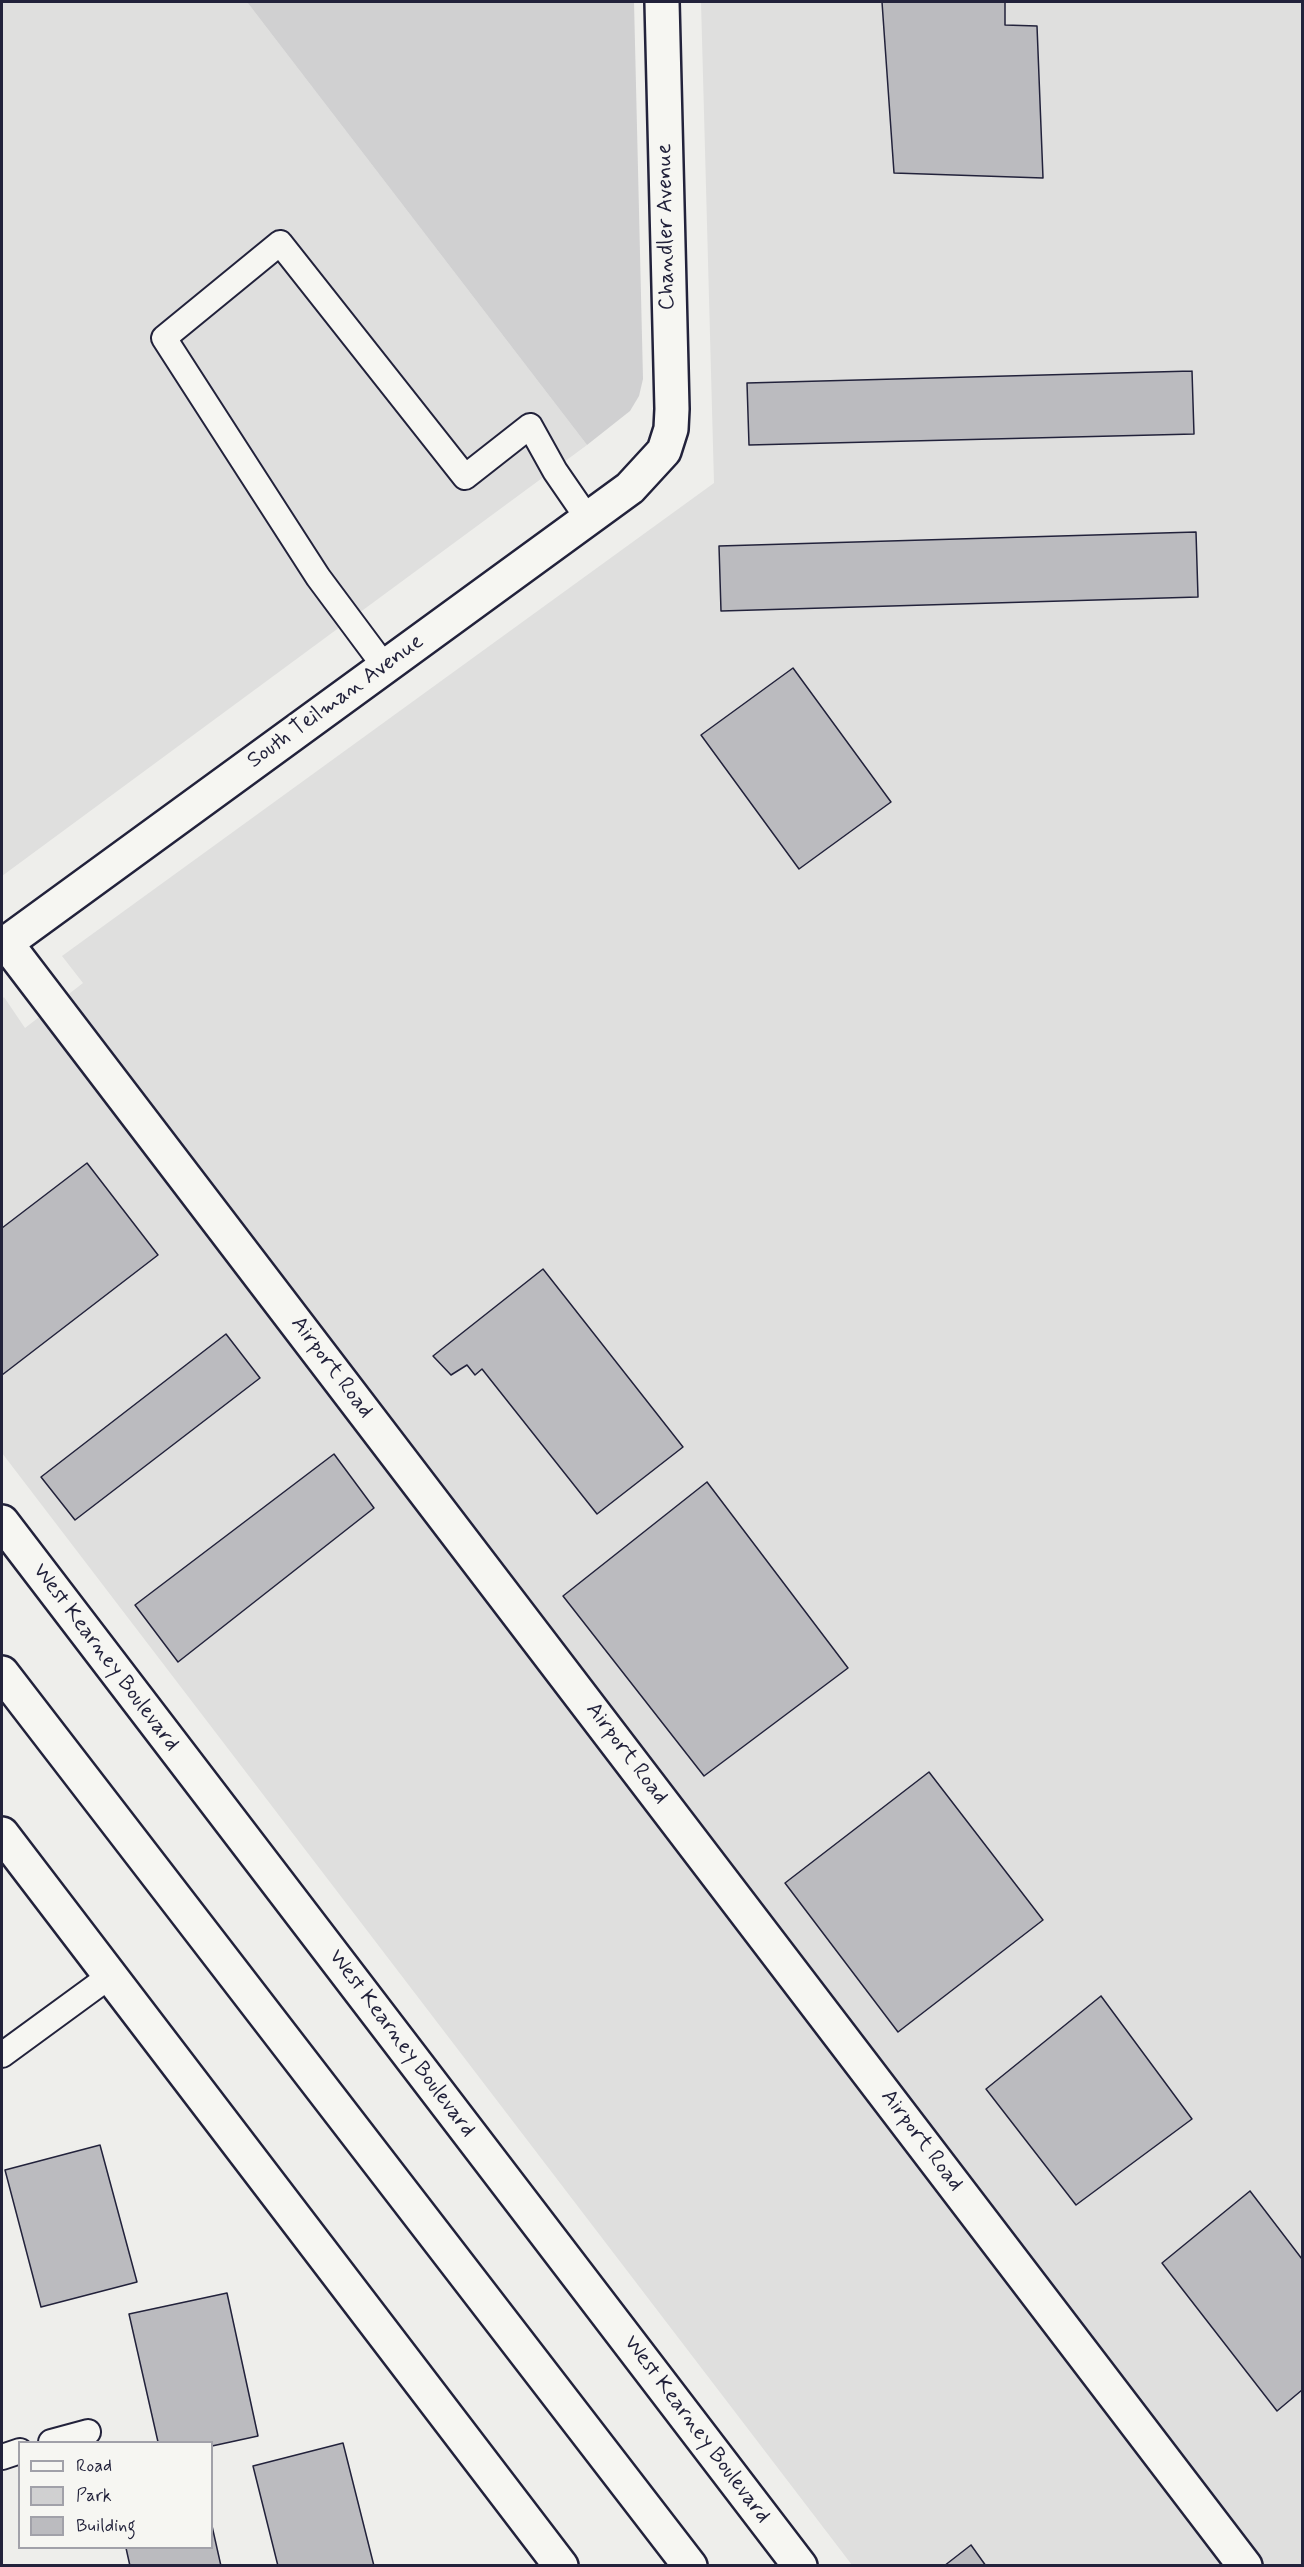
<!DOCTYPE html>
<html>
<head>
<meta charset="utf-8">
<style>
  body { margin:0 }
  #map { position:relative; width:1304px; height:2567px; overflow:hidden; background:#eeeeeb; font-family:Mynerve,sans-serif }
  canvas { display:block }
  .frame { position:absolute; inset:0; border:3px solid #22223b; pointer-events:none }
  .legend { position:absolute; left:18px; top:2441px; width:195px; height:108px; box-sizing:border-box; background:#f6f6f2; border:2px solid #a1a1a9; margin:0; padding:8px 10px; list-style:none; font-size:18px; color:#22223b }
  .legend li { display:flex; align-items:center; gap:12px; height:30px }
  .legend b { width:30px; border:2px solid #a1a1a9 }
</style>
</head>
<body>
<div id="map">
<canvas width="1304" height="2567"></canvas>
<div class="frame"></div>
<ul class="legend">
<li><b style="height:8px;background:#f6f6f2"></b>Road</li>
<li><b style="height:16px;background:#d0d0d1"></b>Park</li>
<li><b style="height:16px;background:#bbbbbf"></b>Building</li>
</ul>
</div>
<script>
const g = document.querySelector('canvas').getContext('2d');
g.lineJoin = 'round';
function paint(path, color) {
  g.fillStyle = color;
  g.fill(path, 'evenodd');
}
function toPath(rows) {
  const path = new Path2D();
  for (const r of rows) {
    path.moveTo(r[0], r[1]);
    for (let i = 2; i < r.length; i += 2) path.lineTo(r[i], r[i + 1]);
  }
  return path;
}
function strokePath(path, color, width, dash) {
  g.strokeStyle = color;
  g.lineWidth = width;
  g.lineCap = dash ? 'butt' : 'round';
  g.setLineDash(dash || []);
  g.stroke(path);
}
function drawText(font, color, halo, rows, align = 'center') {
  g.font = font + ' Mynerve,sans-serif';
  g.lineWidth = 6;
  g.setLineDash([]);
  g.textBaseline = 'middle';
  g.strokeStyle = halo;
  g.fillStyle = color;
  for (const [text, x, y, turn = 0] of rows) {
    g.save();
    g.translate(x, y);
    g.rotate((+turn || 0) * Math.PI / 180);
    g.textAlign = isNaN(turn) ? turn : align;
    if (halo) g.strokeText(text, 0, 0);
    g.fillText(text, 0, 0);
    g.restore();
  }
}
paint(toPath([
  [2,2,247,2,587,445,2,876],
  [701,2,1302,2,1302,2565,852,2565,2,1453,2,999,4,997,25,1028,83,983,62,956,714,483]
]), '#dfdfde');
paint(toPath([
  [247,2,634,2,643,379,639,396,630,411,587,445]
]), '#d0d0d1');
const building = toPath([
  [882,2,1005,2,1005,25,1037,26,1043,178,894,173,882,2],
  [1192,371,1194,434,749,445,747,383,1192,371],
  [1196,532,1198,597,721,611,719,546,1196,532],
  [793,668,891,802,799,869,701,735,793,668],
  [87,1163,158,1255,2,1375,2,1228,87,1163],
  [543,1269,683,1447,597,1514,482,1369,475,1375,467,1365,451,1375,433,1356,543,1269],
  [226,1334,260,1378,75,1520,41,1477,226,1334],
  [334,1454,374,1508,178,1662,135,1605,334,1454],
  [707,1482,848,1668,704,1776,563,1596,707,1482],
  [929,1772,1043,1920,898,2032,785,1883,929,1772],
  [1101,1996,1192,2119,1076,2205,986,2089,1101,1996],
  [100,2145,137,2282,41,2307,5,2170,100,2145],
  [1250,2191,1302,2259,1302,2390,1277,2411,1162,2263,1250,2191],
  [227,2293,258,2436,212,2446,212,2442,158,2442,129,2314,227,2293],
  [343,2443,374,2566,278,2566,253,2466,343,2443],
  [212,2526,221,2566,130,2566,126,2548,212,2548,212,2526],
  [971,2545,986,2566,944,2566,971,2545]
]);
paint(building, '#bbbbbf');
strokePath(building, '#22223b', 1.5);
const lane = toPath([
  [385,667,318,577,164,338,280,243,465,477,530,426,555,471,588,519],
  [2,2055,110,1976],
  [51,2442,88,2432],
  [2,2457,20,2451]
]);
const street = toPath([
  [6,943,1245,2566],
  [2,946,630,488,664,451,671,429,672,409,662,2],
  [2,1522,800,2566],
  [2,1834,561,2566]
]);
const secondary = toPath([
  [2,1673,690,2566]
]);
strokePath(lane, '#22223b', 28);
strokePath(street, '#22223b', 38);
strokePath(secondary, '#22223b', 38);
strokePath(lane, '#f6f6f2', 24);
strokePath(street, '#f6f6f2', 33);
strokePath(secondary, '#f6f6f2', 33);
drawText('22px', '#22223b', '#f6f6f2', [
  ["Chandler Avenue",667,227,-91],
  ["South Teilman Avenue",336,702,-36],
  ["Airport Road",331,1368,53],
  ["West Kearney Boulevard",105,1658,53],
  ["Airport Road",626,1754,53],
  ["West Kearney Boulevard",401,2044,53],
  ["Airport Road",921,2141,53],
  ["West Kearney Boulevard",696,2430,53]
]);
</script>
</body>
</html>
